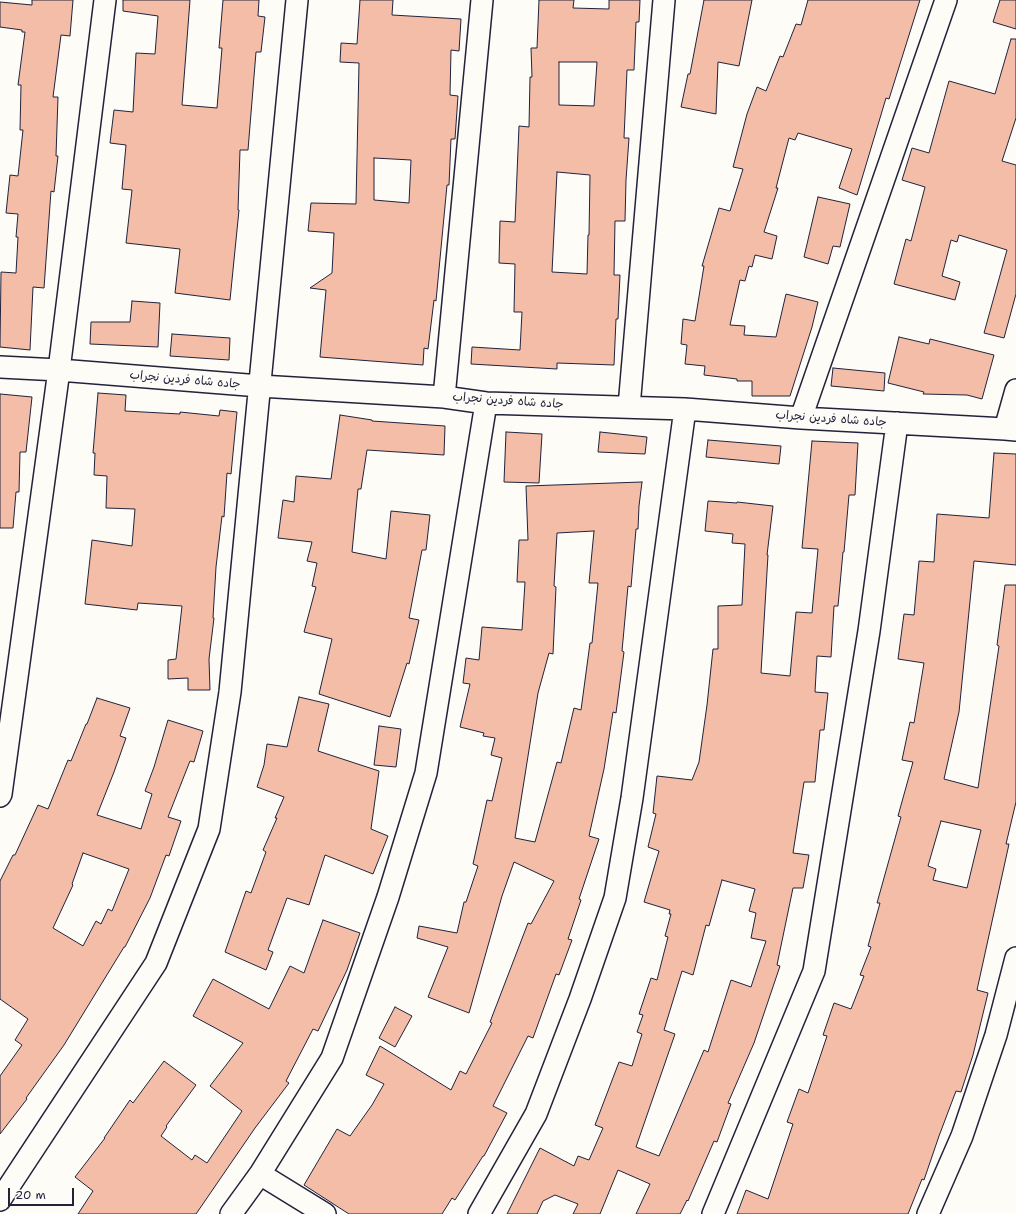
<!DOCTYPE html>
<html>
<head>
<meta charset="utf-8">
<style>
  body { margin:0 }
  #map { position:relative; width:1016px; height:1214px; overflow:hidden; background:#fdfcf7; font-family:"Shantell Sans",sans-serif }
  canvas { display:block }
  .scale { position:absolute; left:8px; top:1188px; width:66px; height:18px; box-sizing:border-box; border:2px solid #22223b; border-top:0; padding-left:5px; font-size:12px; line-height:14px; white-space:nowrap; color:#22223b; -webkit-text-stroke:3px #fdfcf7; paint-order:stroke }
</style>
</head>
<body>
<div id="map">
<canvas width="1016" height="1214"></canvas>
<div class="scale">20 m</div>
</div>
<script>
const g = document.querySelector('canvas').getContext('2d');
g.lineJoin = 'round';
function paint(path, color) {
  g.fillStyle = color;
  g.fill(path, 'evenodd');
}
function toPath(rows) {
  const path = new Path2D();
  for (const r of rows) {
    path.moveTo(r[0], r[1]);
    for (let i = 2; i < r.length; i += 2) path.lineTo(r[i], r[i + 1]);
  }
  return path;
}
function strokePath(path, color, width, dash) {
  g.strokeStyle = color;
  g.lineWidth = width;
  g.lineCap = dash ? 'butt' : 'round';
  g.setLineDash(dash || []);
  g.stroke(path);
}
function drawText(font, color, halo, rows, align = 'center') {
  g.font = font + ' "Shantell Sans","Playpen Sans Arabic",sans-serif';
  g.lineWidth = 3;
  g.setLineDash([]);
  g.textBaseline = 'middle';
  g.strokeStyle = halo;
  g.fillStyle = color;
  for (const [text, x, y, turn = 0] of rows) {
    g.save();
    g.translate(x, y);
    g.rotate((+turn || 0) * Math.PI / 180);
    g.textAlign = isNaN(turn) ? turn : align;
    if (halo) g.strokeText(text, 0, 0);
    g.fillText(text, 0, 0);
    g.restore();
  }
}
const building = toPath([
  [32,0,73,0,70,36,61,35,53,97,58,97,56,156,58,156,54,192,51,191,44,288,33,287,30,350,0,347,1,272,16,273,18,237,16,237,18,214,6,213,10,175,18,176,23,130,20,130,21,85,18,85,25,32,22,32,22,30,0,27,0,2,32,5,32,0],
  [123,0,190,0,182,105,217,108,222,48,219,48,223,0,259,0,258,16,265,17,261,52,256,52,248,150,240,150,238,210,239,210,230,300,175,293,180,249,126,243,132,190,122,189,126,145,110,143,114,110,133,112,136,53,155,54,158,16,123,11,123,0],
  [360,0,393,0,392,15,461,19,459,51,451,50,450,95,458,96,455,139,451,139,449,185,447,185,436,301,434,300,428,349,424,348,423,365,320,357,326,290,310,288,332,273,334,233,308,231,311,203,356,204,359,63,340,62,341,43,357,44,360,0],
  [374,158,411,160,409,203,374,200,374,158],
  [539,0,574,0,573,8,609,9,609,0,640,0,639,22,636,22,634,70,627,70,624,138,629,138,626,180,625,221,615,221,614,275,620,275,618,319,616,319,614,365,557,363,557,369,471,364,472,347,520,350,522,312,514,312,515,264,499,263,500,221,515,222,519,126,529,127,530,77,532,77,531,48,537,48,539,0],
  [559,62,597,62,594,106,559,105,559,62],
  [557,172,590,175,589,235,588,235,587,274,552,272,557,172],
  [704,0,752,0,739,66,718,62,716,114,681,107,688,74,690,74,704,0],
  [808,0,920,0,889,99,886,98,857,195,839,188,852,149,798,133,795,140,789,138,776,188,778,188,764,232,777,236,772,259,755,255,752,267,749,266,745,281,740,280,730,325,745,326,744,335,776,337,786,294,818,302,812,327,790,396,752,396,752,381,737,381,737,379,704,375,705,366,685,364,687,345,681,344,683,319,695,321,704,266,702,266,719,208,730,211,743,169,733,167,747,114,757,87,766,91,780,56,783,57,796,24,801,25,808,0],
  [1000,0,1016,0,1016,29,993,22,1000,0],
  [1011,39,1016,39,1016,118,1002,161,1016,165,1016,294,1004,338,984,333,1007,250,959,235,957,242,951,240,942,276,960,282,955,300,894,284,906,239,911,241,925,187,902,180,912,148,929,153,949,81,995,94,1011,39],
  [818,197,850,204,840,247,833,246,828,264,804,257,818,197],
  [132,301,160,303,158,347,90,344,91,322,130,322,132,301],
  [172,334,230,338,229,360,170,356,172,334],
  [899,337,929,344,930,339,994,355,982,399,967,395,923,394,924,392,888,383,899,337],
  [833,368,885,373,884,391,831,386,833,368],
  [98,393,126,395,125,411,180,414,180,412,219,416,220,410,237,412,231,474,227,473,224,517,222,516,216,567,213,618,214,618,209,659,210,690,188,690,188,678,168,679,168,660,176,659,182,606,138,603,137,610,85,604,92,540,132,546,135,509,106,508,107,476,94,475,95,453,93,453,98,393],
  [0,394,32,397,26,452,20,452,19,492,16,492,13,528,0,528,0,394],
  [340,415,372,420,372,421,445,426,444,455,367,450,361,489,358,489,352,552,386,559,391,511,430,515,426,550,422,550,409,618,419,620,409,664,407,663,390,717,319,694,332,639,304,632,316,587,312,586,317,563,307,561,312,542,278,538,283,500,294,502,296,476,331,479,340,415],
  [506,432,542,434,539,483,504,482,506,432],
  [600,432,647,437,645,454,598,452,600,432],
  [708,440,781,446,779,464,706,457,708,440],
  [812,441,858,443,855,495,849,495,844,552,843,552,838,606,834,606,831,657,817,656,815,692,828,693,824,730,820,730,815,782,804,782,793,853,809,855,803,888,793,888,777,965,780,966,754,1043,728,1103,731,1104,717,1142,714,1141,688,1201,687,1200,680,1214,636,1214,650,1184,618,1170,600,1214,573,1214,578,1204,555,1195,543,1201,537,1214,507,1214,540,1148,574,1166,578,1156,589,1160,603,1128,595,1125,619,1062,632,1066,642,1034,637,1032,643,1015,639,1014,651,978,657,980,668,937,665,936,671,914,669,914,670,910,644,902,659,851,648,847,656,814,653,813,657,776,692,780,699,762,707,705,713,649,718,649,718,606,742,605,745,544,732,543,733,534,705,531,708,501,737,503,737,502,773,506,767,555,768,555,761,673,790,676,796,612,812,613,818,549,802,548,812,441],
  [722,880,755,889,749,911,756,913,751,938,766,941,751,987,731,980,708,1052,704,1050,659,1156,636,1147,675,1034,664,1030,682,971,693,975,706,925,709,926,722,880],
  [994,453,1016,454,1016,565,974,561,959,712,944,779,978,788,999,646,997,645,1005,585,1016,585,1016,802,1006,844,1009,844,977,990,988,993,973,1055,961,1092,956,1091,939,1136,924,1180,922,1179,908,1214,737,1214,746,1190,768,1199,793,1124,787,1122,799,1089,808,1093,827,1036,823,1035,834,1003,851,1009,864,976,860,975,871,947,868,946,880,903,877,903,901,817,898,816,913,762,902,760,910,722,914,723,924,663,898,659,904,614,914,615,919,561,934,562,937,514,989,518,994,453],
  [941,821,981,830,967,888,933,880,936,869,928,866,941,821],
  [642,482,639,506,638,529,636,529,631,587,628,586,622,651,624,652,616,713,613,712,604,769,589,836,599,839,579,899,581,900,568,939,572,940,559,975,556,974,533,1038,528,1036,493,1106,507,1113,484,1156,483,1156,455,1200,452,1198,442,1214,349,1214,304,1185,337,1129,350,1136,372,1105,384,1084,366,1075,380,1046,451,1090,460,1071,466,1074,492,1023,490,1022,528,923,531,924,554,881,514,862,502,896,469,1013,428,997,448,947,417,938,419,926,457,933,464,902,466,902,478,866,473,864,487,800,492,801,502,758,491,755,495,738,483,736,484,733,460,727,470,684,463,683,466,658,479,660,482,627,522,630,525,582,517,582,519,540,528,540,526,486,642,482],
  [594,531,589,583,598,583,592,643,590,643,581,710,574,708,561,763,557,762,535,842,515,838,538,693,549,653,553,654,556,587,554,586,557,533,594,531],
  [299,697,329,704,318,751,379,771,371,829,388,836,373,874,325,855,309,905,287,898,268,950,273,952,266,970,225,952,246,891,251,893,266,852,263,850,277,818,275,818,284,797,257,787,264,765,267,744,287,747,299,697],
  [97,698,130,708,120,736,126,738,114,772,97,815,141,829,152,794,145,791,154,767,168,720,203,731,194,762,190,761,168,817,181,821,169,856,166,855,150,898,125,947,124,947,64,1045,26,1098,27,1099,0,1134,0,1076,22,1045,15,1040,28,1019,0,999,0,881,13,855,15,855,38,805,48,809,68,760,71,761,86,724,87,724,97,698],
  [83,853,129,869,112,911,108,909,101,924,96,921,83,946,53,928,73,885,72,884,83,853],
  [379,726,401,729,396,767,374,765,379,726],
  [323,920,360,933,347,970,318,1031,313,1029,286,1081,289,1083,255,1128,196,1214,78,1214,93,1191,75,1177,105,1138,104,1138,130,1100,133,1103,164,1061,196,1085,166,1126,167,1127,161,1136,192,1160,195,1155,207,1163,242,1111,210,1086,243,1043,193,1016,213,979,269,1009,290,966,304,973,323,920],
  [395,1007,412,1016,395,1047,379,1038,395,1007]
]);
paint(building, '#f3bda7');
strokePath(building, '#22223b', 1);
const street = toPath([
  [0,367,59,370,260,386,444,397,486,403,685,409,801,418,1005,429,1016,430],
  [444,397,482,0],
  [629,407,664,0],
  [801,418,946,0],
  [1005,429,1016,390],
  [0,796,1,794,59,370,105,0],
  [0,1200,156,963,209,829,230,692,297,0],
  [231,1214,260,1174],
  [325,1214,260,1174,332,1058,388,897,426,773,486,403],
  [479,1214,536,1114,580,999,615,898,632,798,685,409],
  [713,1214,814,971,869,631,897,423],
  [928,1214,962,1136,996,1035,1016,958]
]);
strokePath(street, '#22223b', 24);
strokePath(street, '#fdfcf7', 21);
drawText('12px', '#22223b', '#fdfcf7', [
  ["جاده شاه فردین نجراب",185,380,5],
  ["جاده شاه فردین نجراب",508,401,4],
  ["جاده شاه فردین نجراب",831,419,4]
]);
</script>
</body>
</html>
